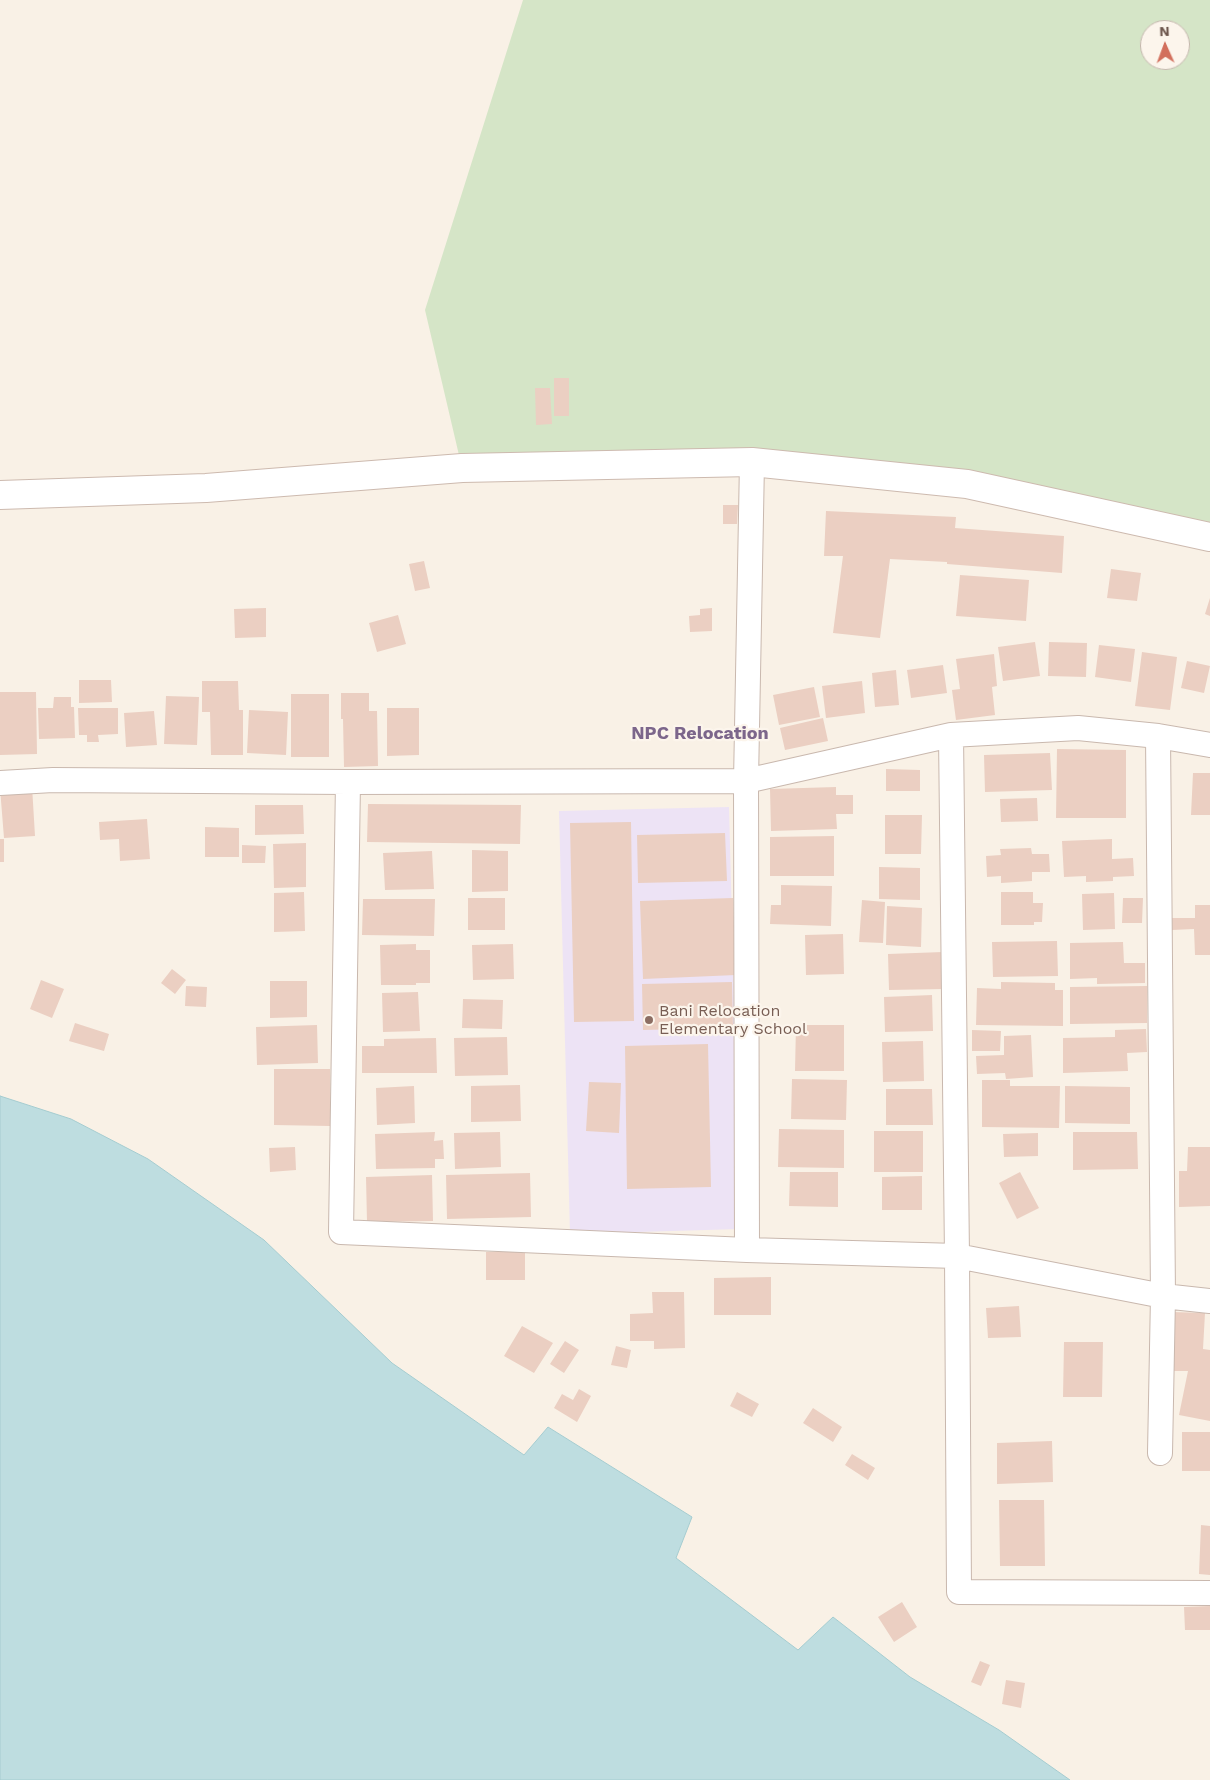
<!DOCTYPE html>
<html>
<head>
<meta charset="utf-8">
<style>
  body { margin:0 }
  #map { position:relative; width:1210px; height:1780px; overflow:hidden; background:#f9f1e6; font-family:"Work Sans",sans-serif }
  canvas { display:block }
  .north { position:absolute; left:1140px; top:20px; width:50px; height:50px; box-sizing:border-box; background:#fcf5ec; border:1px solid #c4b6ad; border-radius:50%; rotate:358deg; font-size:14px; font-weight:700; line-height:20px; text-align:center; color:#6f584f }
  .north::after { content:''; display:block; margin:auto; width:18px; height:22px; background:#d26f5c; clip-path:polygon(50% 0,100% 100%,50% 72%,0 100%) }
</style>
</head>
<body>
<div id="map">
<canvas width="1210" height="1780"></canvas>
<div class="north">N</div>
</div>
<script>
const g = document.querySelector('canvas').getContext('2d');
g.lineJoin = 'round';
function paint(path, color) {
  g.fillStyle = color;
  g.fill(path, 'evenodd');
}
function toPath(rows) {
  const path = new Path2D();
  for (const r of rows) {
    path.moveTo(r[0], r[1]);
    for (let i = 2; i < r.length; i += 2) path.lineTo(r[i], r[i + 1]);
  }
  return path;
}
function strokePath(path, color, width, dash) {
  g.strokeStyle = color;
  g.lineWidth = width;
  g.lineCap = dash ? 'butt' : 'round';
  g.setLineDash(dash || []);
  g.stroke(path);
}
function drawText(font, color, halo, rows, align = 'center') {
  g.font = font + ' "Work Sans",sans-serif';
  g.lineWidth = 4.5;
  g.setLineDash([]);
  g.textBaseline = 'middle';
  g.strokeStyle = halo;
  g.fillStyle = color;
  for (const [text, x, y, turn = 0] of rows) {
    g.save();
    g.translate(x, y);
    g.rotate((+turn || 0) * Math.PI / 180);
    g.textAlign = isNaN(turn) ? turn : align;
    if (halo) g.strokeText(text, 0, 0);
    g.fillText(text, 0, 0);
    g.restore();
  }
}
paint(toPath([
  [729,807,740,1229,570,1234,559,811]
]), '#ede3f5');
paint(toPath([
  [523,0,1210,0,1210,537,752,462,462,468,425,310],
  [1150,30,1180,30,1180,60,1150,60]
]), '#d5e5c7');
const water = toPath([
  [0,1096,71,1119,148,1159,264,1240,392,1363,524,1455,548,1427,692,1517,676,1558,798,1650,833,1617,910,1677,999,1730,1070,1780,0,1780,0,1096]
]);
paint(water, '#bedde0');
strokePath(water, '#a5ccd0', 1);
paint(toPath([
  [554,378,569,378,569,416,554,416],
  [535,388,550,388,552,424,536,425],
  [723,505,738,505,737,524,723,524],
  [826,511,956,517,955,528,1064,536,1062,573,947,564,947,562,890,559,880,638,833,633,843,556,824,556],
  [424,561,430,588,415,591,409,564],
  [1111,569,1141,573,1137,601,1107,598],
  [960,575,1029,580,1026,621,956,616],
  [1210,598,1210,616,1205,614],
  [266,608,266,637,235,638,234,609],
  [712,608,712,631,690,632,689,616,700,615,700,609],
  [398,615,406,644,377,652,369,623],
  [1035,642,1040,676,1003,681,998,647],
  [1049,642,1087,643,1086,677,1048,676],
  [1099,645,1135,649,1131,682,1095,677],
  [1142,652,1177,657,1170,710,1135,706],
  [994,654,997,686,992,687,995,715,956,720,952,690,960,689,956,659],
  [1187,661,1210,666,1204,693,1181,688],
  [943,665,947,693,911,698,907,670],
  [896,670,899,705,875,707,872,673],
  [79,680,111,680,112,702,79,703],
  [202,681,238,681,239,710,243,710,243,755,211,755,210,712,202,712],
  [862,681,865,713,826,718,822,686],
  [814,687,820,717,779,725,773,695],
  [0,692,36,692,37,754,0,755],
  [341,693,369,693,369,711,377,711,378,766,344,767,343,719,341,719],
  [291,694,329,694,329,757,291,757],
  [166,696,199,697,197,745,164,744],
  [54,697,71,697,71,707,74,707,75,738,39,739,38,708,53,708],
  [78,708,118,708,118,734,98,735,99,742,87,742,87,735,79,735],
  [387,708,419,708,419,755,387,756],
  [249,710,288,712,286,755,247,753],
  [154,711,157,745,126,747,124,713],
  [823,718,828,741,785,750,780,728],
  [1057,749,1126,750,1126,818,1056,818],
  [1050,753,1052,790,985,792,984,755],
  [886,769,920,770,920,791,886,791],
  [1193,773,1210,773,1210,815,1191,815],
  [32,786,35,836,4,838,0,788],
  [836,787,836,795,853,795,853,814,836,814,837,829,771,831,770,789],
  [1037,798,1038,821,1001,822,1000,799],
  [368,804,521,805,520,844,367,842],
  [255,805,303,805,304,834,255,835],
  [885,815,922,815,921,854,885,854],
  [147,819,150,859,120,861,119,839,100,840,99,822],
  [631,822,634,1021,574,1022,570,823],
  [205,827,239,828,239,857,205,857],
  [725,833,727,881,638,883,637,835],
  [834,836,834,876,770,876,770,837],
  [0,839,4,839,4,862,0,862],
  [1112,839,1112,859,1133,858,1134,876,1113,877,1113,881,1086,882,1086,876,1064,877,1062,841],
  [306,843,306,887,274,888,273,844],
  [242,845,266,846,265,863,242,863],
  [1031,848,1032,854,1049,854,1050,872,1032,872,1032,881,1001,883,1001,876,987,877,986,856,1001,855,1000,849],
  [472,850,508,851,508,891,472,892],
  [432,851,434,889,385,890,383,853],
  [879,867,920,868,920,900,879,899],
  [781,885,832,886,831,926,770,924,771,905,781,905],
  [304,892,305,931,274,932,274,893],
  [1001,892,1033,892,1033,903,1043,903,1042,922,1034,922,1034,925,1001,925],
  [1114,893,1115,929,1083,930,1082,894],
  [468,898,505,898,505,930,468,930],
  [733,898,736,975,643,979,640,901],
  [1123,898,1143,898,1142,923,1122,923],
  [363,899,435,899,434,936,362,935],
  [862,900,885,902,883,943,859,942],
  [1195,905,1210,905,1210,955,1195,955,1194,929,1172,930,1172,918,1195,918],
  [887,906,922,908,921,947,886,945],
  [843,934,844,974,806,975,805,935],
  [1057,941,1058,976,993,977,992,942],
  [1123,942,1124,963,1145,963,1145,983,1097,984,1097,978,1070,979,1070,943],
  [416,944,416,950,430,950,430,983,416,983,416,985,381,985,380,945],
  [513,944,514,979,473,980,472,945],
  [943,952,944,989,889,990,888,954],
  [172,969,186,980,175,994,161,983],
  [41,980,64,989,52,1018,30,1009],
  [270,981,307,981,307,1017,270,1018],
  [732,982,733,1028,643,1030,642,984],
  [1001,982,1055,983,1055,990,1063,990,1063,1026,976,1025,977,988,1001,989],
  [186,986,207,987,206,1007,185,1006],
  [1147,986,1147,1023,1070,1024,1070,987],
  [418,992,420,1031,383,1032,382,993],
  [932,995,933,1031,885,1032,884,997],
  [463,999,503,1000,502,1029,462,1028],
  [75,1023,109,1034,104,1051,69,1041],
  [317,1025,318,1063,257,1065,256,1027],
  [796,1025,844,1025,844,1071,795,1071],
  [1146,1029,1147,1052,1127,1053,1128,1071,1063,1073,1063,1038,1115,1037,1115,1030],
  [972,1030,1001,1031,1000,1051,972,1051],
  [1031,1035,1033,1077,1006,1079,1005,1073,977,1074,976,1056,1004,1055,1004,1036],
  [507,1037,508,1075,455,1076,454,1038],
  [436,1038,437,1073,362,1073,362,1046,384,1046,384,1039],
  [923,1041,924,1081,883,1082,882,1042],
  [708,1044,711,1187,627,1189,625,1046],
  [274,1069,330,1069,330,1126,274,1125],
  [792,1079,847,1080,846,1120,791,1119],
  [982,1080,1010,1080,1010,1086,1060,1086,1059,1128,982,1127],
  [589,1082,621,1083,619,1133,586,1131],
  [520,1085,521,1121,471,1122,471,1086],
  [414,1086,415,1123,377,1125,376,1088],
  [1065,1086,1130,1087,1130,1124,1065,1123],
  [886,1089,932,1089,933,1125,886,1125],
  [779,1129,844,1130,844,1168,778,1167],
  [874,1131,923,1131,923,1172,874,1172],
  [435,1132,434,1141,443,1140,444,1159,435,1159,435,1168,376,1169,375,1134],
  [500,1132,501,1167,455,1169,454,1133],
  [1073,1132,1137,1132,1138,1169,1073,1170],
  [1038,1133,1038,1156,1004,1157,1003,1134],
  [295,1147,296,1170,270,1172,269,1148],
  [1188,1147,1210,1147,1210,1206,1179,1207,1179,1171,1187,1171],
  [790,1172,838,1172,838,1207,789,1206],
  [1020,1172,1039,1208,1017,1219,999,1183],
  [530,1173,531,1217,447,1219,446,1175],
  [432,1175,433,1221,367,1222,366,1177],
  [922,1176,922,1210,882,1210,882,1177],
  [486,1252,525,1252,525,1280,486,1280],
  [771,1277,771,1315,714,1315,714,1278],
  [652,1292,684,1292,685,1348,654,1349,654,1341,630,1341,630,1314,653,1313],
  [1019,1306,1021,1337,988,1338,986,1308],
  [1172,1312,1205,1313,1203,1349,1210,1350,1210,1421,1179,1415,1188,1371,1171,1371],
  [522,1326,553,1343,534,1373,504,1356],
  [565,1341,579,1350,564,1373,550,1364],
  [1064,1342,1103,1342,1102,1397,1063,1397],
  [616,1346,631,1350,627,1368,611,1365],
  [579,1389,591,1396,577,1422,554,1408,562,1394,573,1400],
  [737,1392,759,1404,752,1417,730,1406],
  [813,1408,842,1427,833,1442,803,1423],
  [1182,1432,1210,1432,1210,1471,1182,1471],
  [1052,1441,1053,1482,997,1484,997,1443],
  [852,1454,875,1468,868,1480,845,1465],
  [999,1500,1044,1500,1045,1566,1000,1566],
  [1201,1525,1210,1526,1210,1575,1199,1574],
  [902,1602,917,1627,894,1642,878,1617],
  [1210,1606,1210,1630,1185,1630,1184,1607],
  [980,1661,990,1665,981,1686,971,1682],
  [1006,1680,1025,1683,1021,1708,1002,1704]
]), '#ebcfc2');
const street = toPath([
  [951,735,957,1256,959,1592,1210,1593],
  [1158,736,1163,1296,1160,1453],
  [348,782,341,1232,747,1250,957,1256,1163,1296,1210,1301],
  [0,783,53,780,348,782,746,781,951,735,1078,728,1158,736,1210,745],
  [747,1250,746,781,752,462]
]);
const secondary = toPath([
  [0,495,206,488,462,468,752,462,967,484,1210,537]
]);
strokePath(street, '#c9b8ae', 26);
strokePath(secondary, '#cdbaaf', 30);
strokePath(street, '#fff', 24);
strokePath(secondary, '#fff', 28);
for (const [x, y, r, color] of [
  [649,1020,5,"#8d6e63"]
]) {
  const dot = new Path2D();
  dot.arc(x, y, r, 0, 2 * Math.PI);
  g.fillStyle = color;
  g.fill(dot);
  strokePath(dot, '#fcf5ec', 2);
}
drawText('16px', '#785e54', '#fcf5ec', [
  ["Bani Relocation",659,1011],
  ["Elementary School",659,1029]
], 'left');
drawText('bold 18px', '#7c668b', '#fcf5ec', [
  ["NPC Relocation",700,734]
]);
</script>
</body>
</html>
